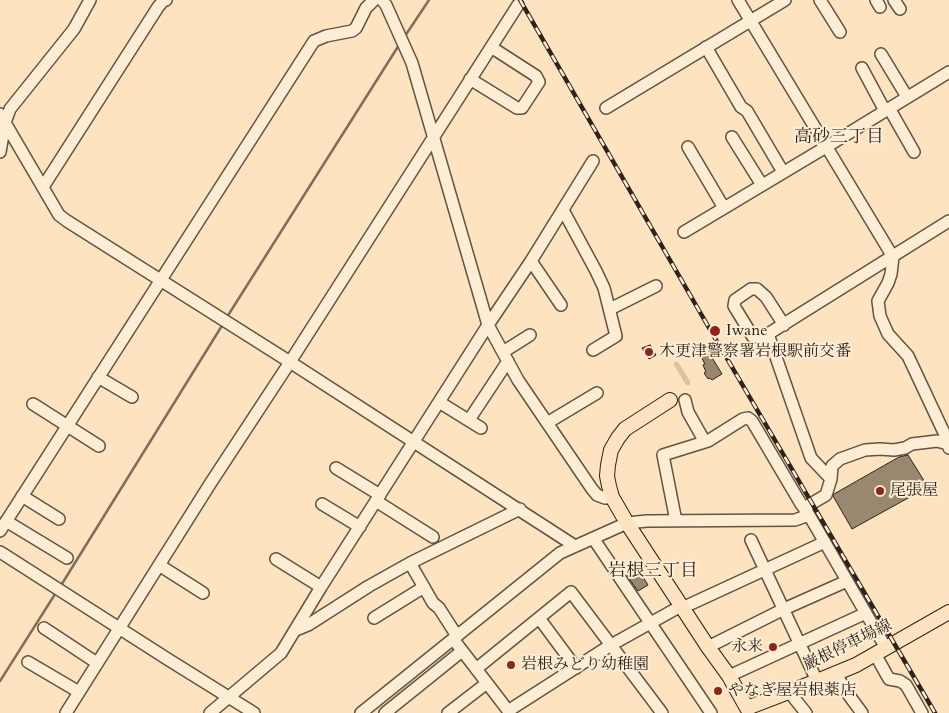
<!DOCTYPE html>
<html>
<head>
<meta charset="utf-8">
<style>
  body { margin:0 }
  canvas { display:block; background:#fde3bf }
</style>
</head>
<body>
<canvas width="949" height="713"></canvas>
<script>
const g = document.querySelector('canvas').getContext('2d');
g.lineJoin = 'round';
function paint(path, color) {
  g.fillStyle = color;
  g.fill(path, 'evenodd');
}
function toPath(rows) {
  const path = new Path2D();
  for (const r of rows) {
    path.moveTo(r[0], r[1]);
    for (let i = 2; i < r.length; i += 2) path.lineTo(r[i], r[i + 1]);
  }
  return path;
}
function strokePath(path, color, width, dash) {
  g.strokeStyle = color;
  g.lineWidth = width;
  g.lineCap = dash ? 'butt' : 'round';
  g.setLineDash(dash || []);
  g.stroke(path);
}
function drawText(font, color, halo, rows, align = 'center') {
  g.font = font + ' Cardo,"Noto Serif JP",serif';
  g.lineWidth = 4;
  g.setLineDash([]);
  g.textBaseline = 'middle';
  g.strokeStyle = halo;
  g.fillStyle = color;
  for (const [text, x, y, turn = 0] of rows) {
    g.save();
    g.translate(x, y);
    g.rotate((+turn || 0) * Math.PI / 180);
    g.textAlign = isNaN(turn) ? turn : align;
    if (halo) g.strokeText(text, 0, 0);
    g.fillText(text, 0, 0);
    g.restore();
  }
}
paint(toPath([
  [674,362,678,362,690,381,690,385,686,385,674,365]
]), '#dac2a3');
strokePath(toPath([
  [405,36,429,0],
  [227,317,399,45],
  [60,587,223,324],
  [0,681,57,591]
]), '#806f5b', 2.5);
const building = toPath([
  [650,345,656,355,649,359,642,348,650,345],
  [708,351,722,374,712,380,710,378,708,379,704,373,706,372,703,365,705,364,700,355,708,351],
  [908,455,928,487,852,529,833,496,834,494,899,457,908,455],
  [638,569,648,585,638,591,627,576,638,569]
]);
paint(building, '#9a876f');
strokePath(building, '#2e2319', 1);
const minor = toPath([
  [382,0,386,5,412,63,488,325,518,380,592,489,597,495,605,498,612,497],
  [738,0,893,257,891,274,888,283,878,301,880,316,888,334,908,356,946,437,949,448],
  [820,0,840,32],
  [876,0,880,7],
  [894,0,900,9],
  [706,47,741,107,747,111,783,172],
  [881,54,907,97],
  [862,68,885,111],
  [470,79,517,108,522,108,539,82,536,76,491,47],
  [606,108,785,0],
  [889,108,914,152],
  [0,114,59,215,67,221,290,362,575,546],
  [732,137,762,185],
  [688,147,724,208],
  [0,152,5,123,10,109,74,29,90,0],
  [43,187,158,7,163,1,166,0],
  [563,210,596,271,604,288,616,336,593,350],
  [684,232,826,147,949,72],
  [531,261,561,305],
  [610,309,656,286],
  [784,325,766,297,757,289,751,289,735,300,734,306,753,337,761,337,768,334,949,221],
  [768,334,811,458,831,479,832,466,840,459,865,450,880,449,894,450,905,448,912,444,937,441,948,444],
  [503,352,530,335],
  [98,377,132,397],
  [685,400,688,412,705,442],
  [439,402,481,428],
  [33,404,99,446],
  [469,420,508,361],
  [547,423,597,393],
  [336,468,380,495],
  [22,496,59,519],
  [376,501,433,537],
  [322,504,360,527],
  [804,508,826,495,831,479],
  [6,521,67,558],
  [676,521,663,455,708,441,743,419,748,418,752,421,801,504,809,515,886,648],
  [0,531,314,41,326,36,352,31,356,28,366,8,374,0],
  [593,538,711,713],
  [751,540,817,681],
  [0,552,169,660,254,713],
  [276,559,321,587],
  [410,563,433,603,439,608,457,636],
  [159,565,203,593],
  [682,608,825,542],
  [374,618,424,587],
  [539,618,576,668],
  [44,628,97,663],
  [296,630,308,625,369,586,410,563,520,509],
  [457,644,510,713],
  [708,647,784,609,847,581],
  [875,654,889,679,900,681,906,685,922,713],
  [28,662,79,692],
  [476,669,571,592,662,713],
  [836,673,845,690,862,713],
  [729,676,866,613],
  [790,693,806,713],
  [508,711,611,645,681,606],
  [66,713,210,484,290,362,518,5],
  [210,713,281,653,321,587,488,325,531,261,593,161],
  [361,713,560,553,627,523,647,521,795,520,809,515],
  [385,713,462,651],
  [448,713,487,683]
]);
const major = toPath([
  [670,400,625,429,618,438,611,450,608,465,607,476,609,486,612,497,627,523,708,647,729,676,747,708,817,681,856,665,949,612]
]);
strokePath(minor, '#625342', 14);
strokePath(major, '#2e2319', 16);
strokePath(minor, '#feedd5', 11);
strokePath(major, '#fde3bf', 14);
const rail = toPath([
  [520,0,712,333,935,713]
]);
strokePath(rail, '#2e2319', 4.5);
strokePath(rail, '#feedd5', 2.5, [8]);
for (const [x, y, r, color] of [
  [715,331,6,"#8f2418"],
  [649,352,5,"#8f2418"],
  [880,491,5,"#8f2418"],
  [773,647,5,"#8f2418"],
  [511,665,5,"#8f2418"],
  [718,691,5,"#8f2418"]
]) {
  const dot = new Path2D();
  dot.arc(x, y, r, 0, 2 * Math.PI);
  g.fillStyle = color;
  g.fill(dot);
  strokePath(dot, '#feedd5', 2);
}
drawText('16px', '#2e2319', '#feedd5', [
  ["Iwane",726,331],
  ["木更津警察署岩根駅前交番",659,352],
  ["尾張屋",890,491],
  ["永来",763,647,"right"],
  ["岩根みどり幼稚園",521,665],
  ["やなぎ屋岩根薬店",728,691]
], 'left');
drawText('16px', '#2e2319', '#feedd5', [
  ["巌根停車場線",848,646,-26]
]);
drawText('18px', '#2e2319', '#feedd5', [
  ["高砂三丁目",839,138],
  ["岩根三丁目",653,572]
]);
</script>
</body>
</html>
